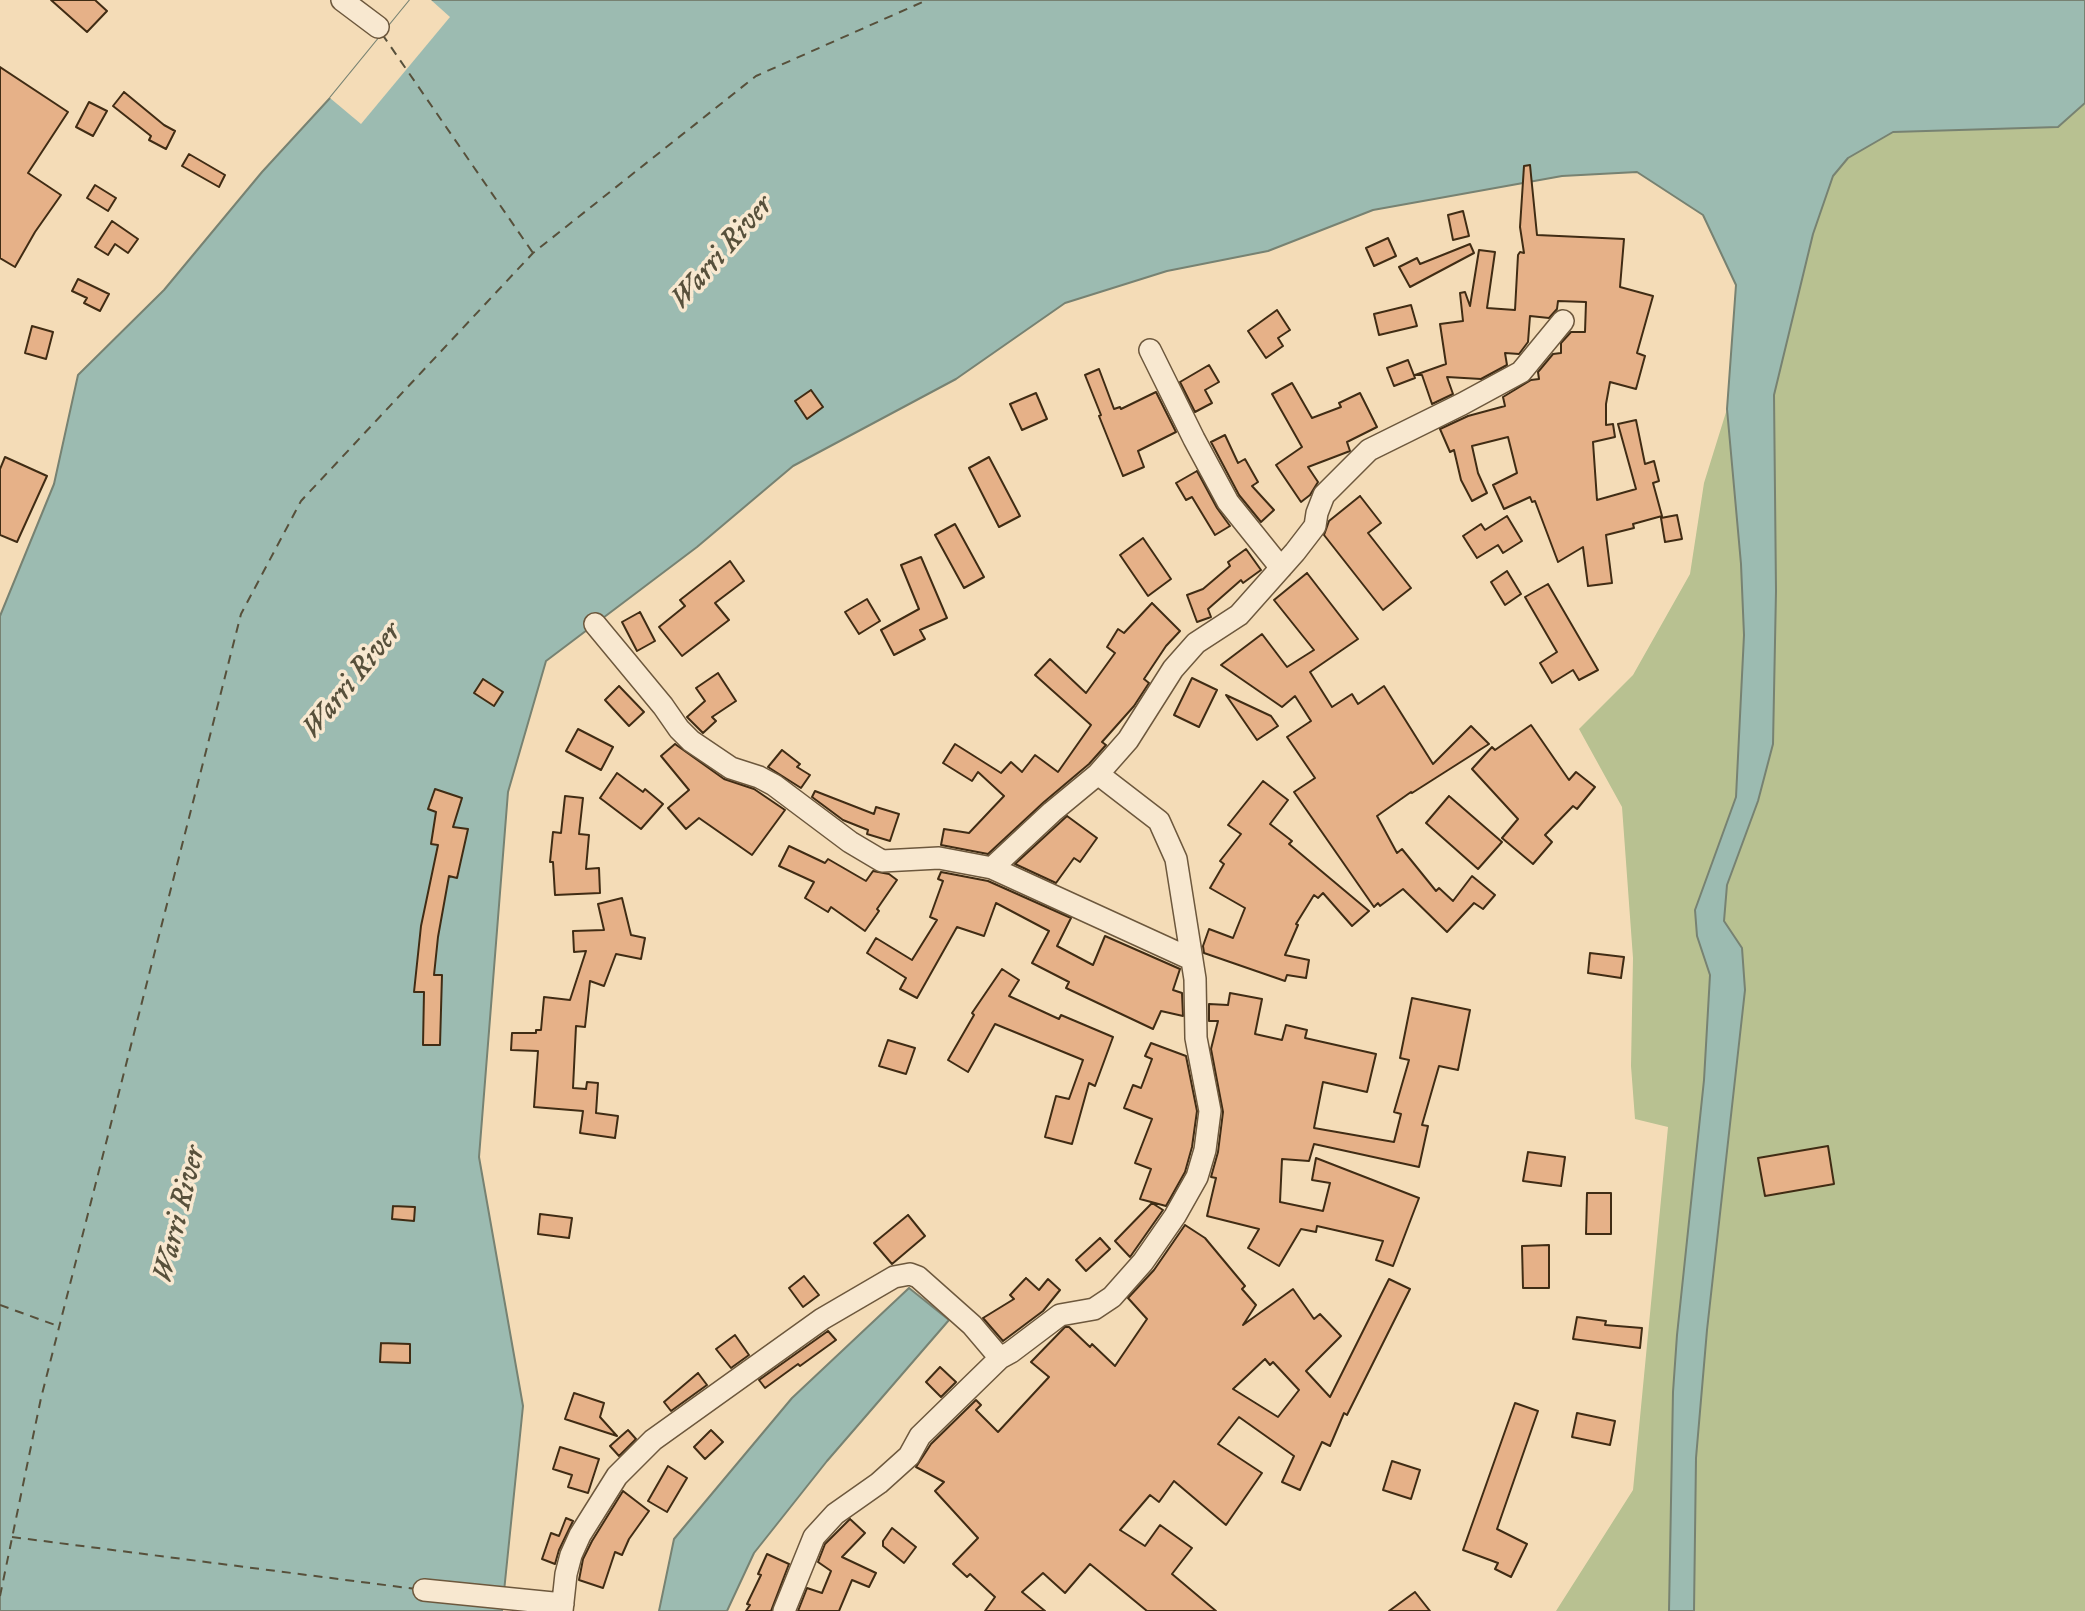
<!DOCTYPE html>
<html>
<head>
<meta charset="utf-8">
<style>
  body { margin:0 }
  canvas { display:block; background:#f4dcb7 }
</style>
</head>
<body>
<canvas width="2085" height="1611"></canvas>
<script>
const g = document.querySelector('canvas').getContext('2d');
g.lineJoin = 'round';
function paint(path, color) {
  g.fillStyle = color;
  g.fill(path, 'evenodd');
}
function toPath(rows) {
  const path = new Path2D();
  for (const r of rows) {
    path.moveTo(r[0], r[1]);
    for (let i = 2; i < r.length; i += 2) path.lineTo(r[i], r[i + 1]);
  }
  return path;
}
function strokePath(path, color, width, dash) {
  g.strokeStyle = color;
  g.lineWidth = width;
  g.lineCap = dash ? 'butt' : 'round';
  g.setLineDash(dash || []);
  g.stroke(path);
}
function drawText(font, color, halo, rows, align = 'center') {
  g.font = font + ' "IM FELL DW Pica",serif';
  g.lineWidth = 7;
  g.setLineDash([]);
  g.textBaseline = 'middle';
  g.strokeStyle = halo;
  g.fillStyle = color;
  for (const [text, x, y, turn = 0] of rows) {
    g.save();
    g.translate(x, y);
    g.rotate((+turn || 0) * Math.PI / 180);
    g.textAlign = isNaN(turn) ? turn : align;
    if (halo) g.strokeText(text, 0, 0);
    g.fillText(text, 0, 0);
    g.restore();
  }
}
paint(toPath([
  [2085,103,2085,1611,1694,1611,1696,1458,1707,1330,1745,990,1742,948,1724,921,1727,885,1758,801,1773,744,1776,591,1774,395,1813,234,1833,176,1848,158,1893,132,2058,127],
  [1727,409,1741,564,1744,635,1736,797,1695,910,1697,936,1710,975,1704,1080,1673,1392,1669,1611,1556,1611,1633,1490,1668,1127,1635,1119,1631,1066,1633,958,1622,807,1579,729,1633,675,1690,574,1704,483]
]), '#b8c191');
const water = toPath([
  [410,0,2085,0,2085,103,2058,127,1893,132,1848,158,1833,176,1813,234,1774,395,1776,591,1773,744,1758,801,1727,885,1724,921,1742,948,1745,990,1707,1330,1696,1458,1694,1611,1669,1611,1673,1392,1677,1335,1704,1080,1710,975,1697,936,1695,910,1736,797,1744,635,1741,564,1727,409,1736,285,1703,215,1637,172,1562,176,1373,210,1268,251,1167,271,1065,303,956,379,793,466,697,547,546,661,508,792,479,1157,523,1406,502,1611,0,1611,0,616,54,484,78,375,164,290,262,172,330,98,410,0],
  [909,1288,949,1320,827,1461,754,1553,727,1611,659,1611,674,1539,792,1398,909,1288]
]);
paint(water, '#9cbbb1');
strokePath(water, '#778272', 2);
paint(toPath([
  [410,0,431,0,450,17,361,124,330,98]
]), '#f4dcb7');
strokePath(toPath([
  [382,34,533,253],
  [0,1305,58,1326],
  [12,1537,416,1589],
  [0,1596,41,1398,241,614,301,501,533,253,756,76,927,0]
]), '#57503b', 2, [9, 7]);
const building = toPath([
  [51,0,95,0,107,11,87,32,51,0],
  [0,67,68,112,28,173,61,195,35,232,15,267,0,258,0,67],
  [124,92,164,125,175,131,166,149,149,140,151,136,113,106,124,92],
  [89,102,107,111,93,136,76,127,89,102],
  [189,154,225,175,219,187,182,166,189,154],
  [1530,165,1537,235,1624,239,1620,287,1653,296,1637,353,1645,356,1636,389,1610,382,1606,404,1606,425,1613,424,1615,437,1593,442,1597,500,1636,489,1618,424,1636,420,1645,464,1654,461,1659,481,1653,483,1662,516,1633,524,1634,528,1606,535,1612,583,1588,586,1583,547,1558,562,1535,501,1532,502,1530,497,1504,509,1493,485,1517,473,1508,437,1472,446,1478,473,1487,493,1472,501,1461,480,1454,450,1450,452,1440,429,1468,416,1505,406,1503,397,1531,380,1539,379,1538,372,1553,354,1561,353,1561,343,1571,332,1585,332,1586,302,1558,301,1557,309,1549,318,1530,316,1528,342,1519,354,1505,353,1507,365,1481,379,1447,377,1453,394,1432,404,1422,375,1415,375,1446,364,1440,324,1463,321,1460,293,1465,292,1470,306,1479,250,1495,252,1487,308,1515,310,1518,255,1520,252,1524,253,1520,227,1524,166,1530,165],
  [95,185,116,198,108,211,87,198,95,185],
  [1463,211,1469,236,1453,240,1448,215,1463,211],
  [112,221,138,239,128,253,115,244,108,255,95,247,112,221],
  [1388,238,1396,256,1374,266,1366,248,1388,238],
  [1470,244,1474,253,1410,287,1399,267,1417,258,1420,264,1470,244],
  [78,279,109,294,100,311,84,303,87,298,72,291,78,279],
  [1411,305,1417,326,1379,335,1374,314,1411,305],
  [1277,310,1290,330,1278,338,1283,346,1266,358,1248,331,1277,310],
  [32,326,53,332,46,359,25,353,32,326],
  [1408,360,1415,378,1394,386,1387,368,1408,360],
  [1209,365,1219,382,1205,390,1212,403,1195,412,1180,382,1209,365],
  [1099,369,1114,409,1120,407,1121,409,1156,392,1176,432,1138,451,1144,467,1123,476,1099,416,1101,415,1085,375,1099,369],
  [1292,383,1312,418,1341,407,1339,403,1360,393,1377,427,1347,442,1350,451,1308,467,1318,482,1310,495,1301,502,1276,465,1302,447,1272,394,1292,383],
  [811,390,823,407,807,419,795,401,811,390],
  [1036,393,1047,419,1022,430,1010,404,1036,393],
  [1225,435,1238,463,1245,459,1258,482,1252,486,1274,510,1261,522,1239,495,1211,442,1225,435],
  [5,457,47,476,17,542,0,535,0,469,5,457],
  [989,457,1020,516,999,527,969,468,989,457],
  [1197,471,1217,508,1230,526,1215,535,1192,497,1186,500,1176,483,1197,471],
  [1360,496,1381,523,1368,533,1411,588,1383,610,1324,535,1329,521,1360,496],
  [1677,515,1682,539,1665,542,1661,518,1677,515],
  [1507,516,1522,541,1503,553,1498,545,1477,558,1463,536,1481,524,1485,530,1507,516],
  [955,524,984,577,964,588,935,535,955,524],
  [1143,538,1171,579,1148,596,1120,555,1143,538],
  [1246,549,1261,570,1243,583,1241,580,1208,609,1211,617,1197,622,1187,595,1203,589,1230,566,1228,562,1246,549],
  [921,557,947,618,920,630,925,639,894,655,881,630,919,609,901,565,921,557],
  [730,561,744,581,715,603,729,620,682,656,659,627,685,606,680,600,730,561],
  [1507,571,1521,594,1505,605,1491,582,1507,571],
  [1307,573,1358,639,1310,672,1332,707,1352,694,1358,704,1384,686,1433,764,1471,726,1489,744,1412,793,1411,792,1377,816,1397,853,1402,849,1436,891,1439,888,1453,901,1472,876,1495,895,1483,909,1474,903,1447,932,1403,889,1380,906,1378,903,1374,907,1294,792,1315,778,1287,737,1311,721,1295,696,1282,707,1221,665,1262,634,1287,667,1314,650,1274,600,1307,573],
  [1548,584,1598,670,1579,680,1573,670,1552,683,1540,663,1557,652,1525,597,1548,584],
  [867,599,880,621,859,634,845,612,867,599],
  [1152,603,1180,631,1166,646,1144,679,1149,683,1134,706,1102,742,1106,745,1089,764,1044,802,988,854,941,845,944,829,969,833,1004,796,978,772,972,781,943,763,955,744,1001,773,1011,762,1022,772,1035,755,1058,772,1091,725,1035,675,1050,659,1086,693,1115,653,1107,647,1118,629,1124,633,1152,603],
  [640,612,655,641,637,651,622,622,640,612],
  [718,673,736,701,712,717,716,721,703,733,687,717,705,701,696,688,718,673],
  [1192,678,1217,690,1199,727,1174,715,1192,678],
  [483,679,503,692,494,706,474,693,483,679],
  [619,686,644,712,629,726,605,700,619,686],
  [1226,695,1271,716,1278,726,1257,740,1226,695],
  [1531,725,1569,780,1576,772,1595,787,1577,809,1573,806,1545,835,1552,842,1533,864,1502,838,1518,819,1472,769,1492,747,1495,750,1531,725],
  [578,729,613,747,601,770,566,751,578,729],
  [675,744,724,779,754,789,785,810,752,855,699,818,686,829,668,808,689,790,661,756,675,744],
  [782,750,800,764,797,767,810,775,801,788,768,767,782,750],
  [617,773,643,792,645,789,663,804,641,829,600,798,617,773],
  [1263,781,1288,800,1270,824,1292,841,1289,844,1369,911,1352,926,1323,893,1318,898,1314,895,1296,924,1298,925,1285,955,1309,960,1306,978,1287,975,1285,981,1204,953,1203,946,1209,929,1233,938,1245,908,1210,888,1224,864,1220,861,1241,834,1228,825,1263,781],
  [435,789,462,798,453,827,468,829,457,878,449,876,438,937,434,975,442,975,440,1045,423,1045,424,992,414,992,421,926,438,845,431,844,436,812,428,809,435,789],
  [815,791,874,814,876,807,899,814,890,841,867,834,868,830,843,820,812,797,815,791],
  [565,796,583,798,579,834,589,835,586,869,599,868,600,893,555,895,553,862,550,862,553,832,561,833,565,796],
  [1449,796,1502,842,1478,869,1426,823,1449,796],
  [1067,816,1097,838,1080,862,1074,858,1056,883,1015,864,1067,816],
  [789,846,825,863,828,859,866,881,873,871,889,874,897,880,877,909,879,911,865,931,831,907,828,912,805,898,814,882,779,866,789,846],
  [941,872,988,881,1071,918,1057,946,1093,965,1105,936,1180,969,1173,990,1182,993,1183,1016,1161,1011,1153,1029,1066,988,1069,982,1032,963,1049,931,996,903,984,936,957,927,917,998,900,989,906,978,867,953,876,938,912,960,937,920,930,917,943,881,938,879,941,872],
  [622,898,631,935,645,938,641,959,616,954,604,986,590,981,585,1027,576,1026,573,1088,586,1089,587,1082,598,1083,596,1113,618,1116,615,1138,580,1133,583,1111,534,1107,538,1051,511,1050,512,1033,536,1033,536,1030,541,1030,544,997,570,1000,586,951,574,952,573,931,604,930,598,904,622,898],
  [1590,953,1624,957,1621,978,1588,973,1590,953],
  [1002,969,1019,980,1009,996,1059,1019,1061,1015,1113,1037,1095,1086,1089,1083,1072,1144,1045,1137,1056,1096,1069,1099,1083,1060,995,1024,968,1072,948,1060,974,1015,972,1013,1002,969],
  [1230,993,1262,999,1255,1034,1282,1040,1286,1025,1307,1030,1305,1038,1376,1054,1367,1092,1323,1082,1314,1128,1394,1142,1401,1114,1394,1112,1409,1060,1400,1058,1412,998,1470,1010,1458,1070,1439,1066,1422,1125,1428,1126,1419,1167,1314,1144,1309,1161,1282,1159,1280,1202,1323,1211,1330,1183,1312,1180,1316,1158,1419,1198,1393,1266,1376,1260,1383,1241,1317,1226,1316,1232,1301,1229,1279,1266,1248,1248,1259,1229,1207,1216,1216,1178,1211,1177,1218,1152,1223,1112,1211,1049,1218,1021,1209,1021,1209,1004,1228,1005,1230,993],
  [888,1040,915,1048,906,1074,879,1066,888,1040],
  [1151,1043,1186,1056,1197,1111,1192,1147,1185,1172,1166,1206,1140,1199,1151,1169,1135,1163,1152,1119,1124,1108,1133,1085,1141,1088,1152,1059,1145,1056,1151,1043],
  [1828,1146,1834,1184,1765,1196,1758,1158,1828,1146],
  [1528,1152,1565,1157,1561,1186,1523,1181,1528,1152],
  [1587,1193,1611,1193,1611,1234,1586,1234,1587,1193],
  [1152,1203,1163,1210,1130,1257,1115,1241,1152,1203],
  [393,1206,415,1207,414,1221,392,1219,393,1206],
  [540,1214,572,1218,569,1238,538,1234,540,1214],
  [908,1215,925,1236,892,1264,874,1243,908,1215],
  [1185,1225,1205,1238,1245,1286,1242,1289,1256,1305,1243,1325,1293,1289,1314,1319,1320,1314,1341,1336,1306,1371,1330,1397,1389,1279,1410,1289,1347,1415,1344,1413,1330,1446,1322,1442,1300,1490,1282,1482,1294,1456,1239,1417,1218,1444,1262,1473,1226,1525,1174,1481,1159,1502,1150,1495,1120,1530,1145,1546,1160,1525,1192,1548,1172,1574,1216,1611,1147,1611,1090,1564,1065,1593,1043,1573,1022,1592,1045,1611,985,1611,995,1597,970,1574,967,1577,953,1564,978,1538,935,1491,944,1482,916,1467,931,1444,976,1400,981,1405,976,1410,998,1432,1049,1377,1031,1362,1065,1327,1069,1327,1090,1347,1092,1344,1115,1366,1147,1319,1128,1298,1154,1270,1185,1225],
  [1265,1359,1270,1365,1273,1362,1299,1390,1278,1417,1233,1389,1265,1359],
  [1100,1238,1110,1249,1086,1271,1076,1260,1100,1238],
  [1549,1245,1549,1288,1523,1288,1522,1246,1549,1245],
  [804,1276,819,1295,803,1307,789,1288,804,1276],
  [1026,1278,1039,1290,1048,1279,1060,1290,1043,1311,1003,1341,983,1318,1014,1299,1010,1295,1026,1278],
  [1577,1317,1606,1321,1605,1325,1642,1328,1640,1348,1573,1339,1577,1317],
  [828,1331,836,1340,800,1366,798,1364,765,1388,759,1380,828,1331],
  [735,1335,749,1355,731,1368,716,1349,735,1335],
  [381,1343,410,1344,410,1363,380,1362,381,1343],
  [940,1367,956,1382,941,1397,926,1382,940,1367],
  [698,1373,707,1385,671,1411,664,1402,698,1373],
  [574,1393,604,1403,600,1417,617,1436,565,1419,574,1393],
  [1515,1403,1538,1411,1497,1529,1527,1544,1511,1577,1495,1569,1498,1563,1463,1550,1515,1403],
  [1577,1413,1615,1421,1610,1445,1572,1437,1577,1413],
  [628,1430,636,1439,619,1456,610,1446,628,1430],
  [711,1430,723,1442,705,1459,694,1447,711,1430],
  [560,1447,599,1459,588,1493,568,1487,572,1475,553,1469,560,1447],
  [1392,1461,1420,1470,1411,1499,1383,1490,1392,1461],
  [668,1466,687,1478,667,1512,648,1501,668,1466],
  [623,1491,649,1511,629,1539,622,1555,615,1552,603,1588,579,1580,583,1559,592,1541,623,1491],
  [566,1518,573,1521,559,1550,555,1564,542,1559,551,1533,559,1536,566,1518],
  [850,1519,865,1533,842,1557,876,1573,869,1587,852,1580,839,1611,798,1611,807,1588,822,1593,831,1571,818,1562,825,1544,850,1519],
  [892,1528,916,1547,904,1563,883,1546,883,1541,892,1528],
  [767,1554,789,1564,771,1611,746,1611,750,1605,747,1604,761,1575,758,1574,767,1554],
  [1415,1592,1430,1611,1389,1611,1415,1592]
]);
paint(building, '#e6b188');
strokePath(building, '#402c14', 2);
const minor = toPath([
  [342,0,378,27],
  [1150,350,1194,439,1228,502,1281,568],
  [595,624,663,706,679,729,691,741,731,768,759,777,774,785,850,842,882,861,939,858,992,868,1191,959],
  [992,868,1052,812,1098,774,1128,740,1173,669,1196,643,1239,615,1295,552,1315,526,1317,513,1324,495,1369,450,1462,404,1521,372,1563,321],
  [424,1590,563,1604],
  [562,1611,566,1574,571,1555,580,1535,617,1476,653,1440,822,1319,894,1277,910,1274,918,1277,972,1325,1000,1358],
  [784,1611,814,1537,835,1514,879,1483,909,1456,920,1436,1000,1358,1011,1352,1060,1315,1094,1309,1112,1297,1143,1262,1175,1216,1197,1177,1205,1150,1210,1111,1196,1038,1195,979,1176,859,1159,821,1098,774]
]);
strokePath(minor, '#6d583d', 24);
strokePath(minor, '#f8e8d0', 21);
drawText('italic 30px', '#57503b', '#f8e8d0', [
  ["Warri River",723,254,-49],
  ["Warri River",353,682,-51],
  ["Warri River",181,1215,-76]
]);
</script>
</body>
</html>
